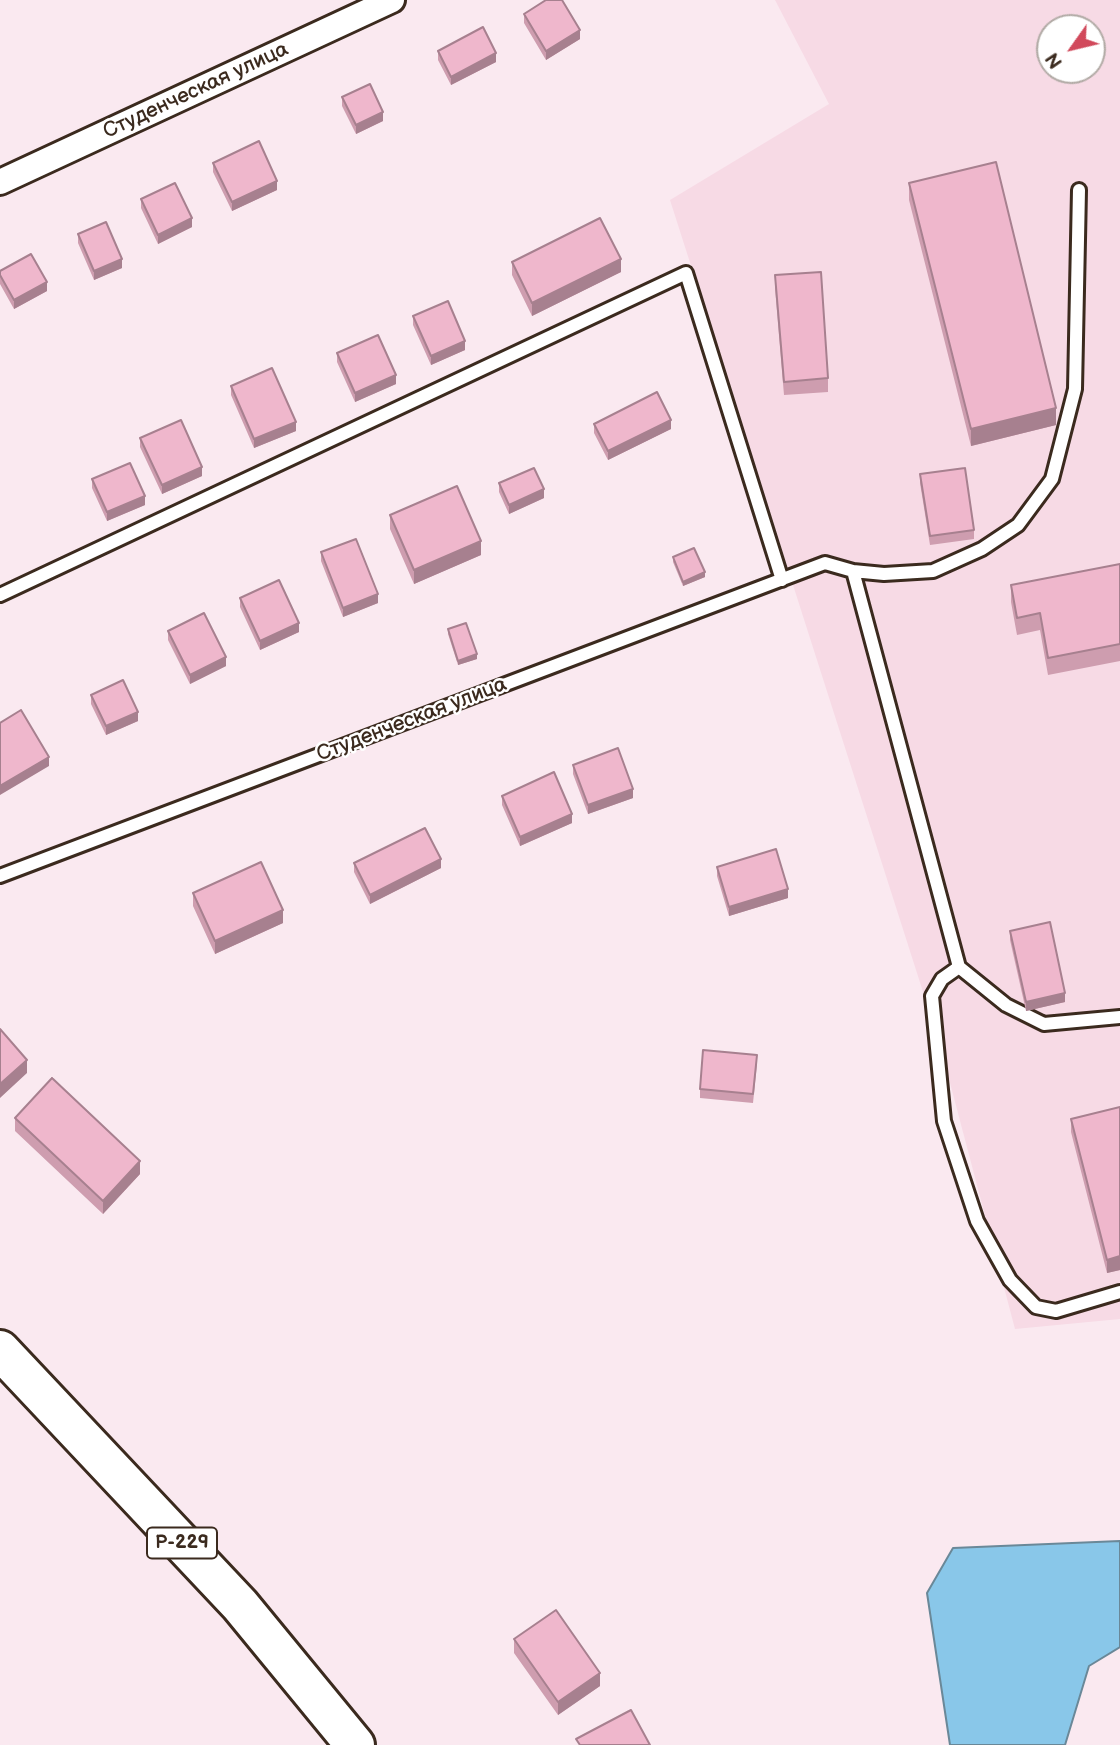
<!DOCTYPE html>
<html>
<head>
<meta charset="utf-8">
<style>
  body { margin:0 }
  #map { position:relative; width:1120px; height:1745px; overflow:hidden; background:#fae9f0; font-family:"Balsamiq Sans",sans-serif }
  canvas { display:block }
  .north { position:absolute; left:1036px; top:14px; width:70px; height:70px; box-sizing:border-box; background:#fff; border:2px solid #b1aaa5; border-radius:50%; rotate:236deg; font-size:19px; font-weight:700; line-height:28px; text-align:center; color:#3b2a1e }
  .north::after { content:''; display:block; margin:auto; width:24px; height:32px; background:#d1495b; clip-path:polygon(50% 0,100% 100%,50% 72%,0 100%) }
</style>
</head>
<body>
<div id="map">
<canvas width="1120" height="1745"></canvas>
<div class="north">N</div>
</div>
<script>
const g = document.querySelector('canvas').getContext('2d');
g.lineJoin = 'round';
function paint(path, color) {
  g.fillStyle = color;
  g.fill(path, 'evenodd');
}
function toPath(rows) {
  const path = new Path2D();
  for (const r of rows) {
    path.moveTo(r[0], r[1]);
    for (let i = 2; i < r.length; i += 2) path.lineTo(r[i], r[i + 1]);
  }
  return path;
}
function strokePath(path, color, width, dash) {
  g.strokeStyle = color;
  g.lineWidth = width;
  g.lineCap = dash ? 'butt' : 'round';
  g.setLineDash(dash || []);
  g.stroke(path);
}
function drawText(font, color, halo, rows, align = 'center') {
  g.font = font + ' "Balsamiq Sans",sans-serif';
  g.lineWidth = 5;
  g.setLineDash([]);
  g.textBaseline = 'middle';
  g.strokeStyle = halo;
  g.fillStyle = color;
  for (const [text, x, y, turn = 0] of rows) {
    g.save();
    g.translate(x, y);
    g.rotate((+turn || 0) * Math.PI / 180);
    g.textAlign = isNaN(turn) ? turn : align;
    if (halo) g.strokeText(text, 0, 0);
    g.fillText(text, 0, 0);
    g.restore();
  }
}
paint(toPath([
  [775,0,1120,0,1120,1319,1015,1329,940,1045,670,200,829,104],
  [1050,28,1092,28,1092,70,1050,70]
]), '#f7dae5');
const water = toPath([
  [1120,1541,1120,1647,1089,1666,1065,1745,950,1745,927,1593,953,1548,1120,1541]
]);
paint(water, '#89c7e9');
strokePath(water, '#6a8898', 2);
const service = toPath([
  [853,571,884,574,933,571,982,549,1018,525,1052,479,1075,389,1079,190],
  [0,595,686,273,782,580],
  [0,876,825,563,853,571,959,967,1006,1005,1044,1024,1120,1017],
  [959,967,942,979,932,996,944,1121,977,1221,1010,1280,1036,1307,1056,1311,1120,1292]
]);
const minor = toPath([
  [0,182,392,0]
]);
const primary = toPath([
  [0,1350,240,1605,355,1745]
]);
strokePath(service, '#3b2a1e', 18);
strokePath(minor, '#3b2a1e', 30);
strokePath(primary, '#3b2a1e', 44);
strokePath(service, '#fff', 12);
strokePath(minor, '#fff', 24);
strokePath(primary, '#fff', 38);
paint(toPath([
  [524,14,580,39,546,60,524,23],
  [438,51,496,62,451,85,438,60],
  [342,97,383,121,356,134,342,106],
  [213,163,277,190,232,211,213,172],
  [909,183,1056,425,971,446,909,200],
  [141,199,192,227,158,244,141,208],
  [78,234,122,268,94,280,78,243],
  [512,262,621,272,532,316,512,275],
  [0,271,47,291,14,309,0,284],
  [775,275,828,378,828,392,784,395,775,288],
  [413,316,465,350,431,365,413,325],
  [337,353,396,384,355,402,337,362],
  [231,386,296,431,254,448,231,395],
  [594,424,671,429,608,460,594,433],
  [140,438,202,476,162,494,140,447],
  [920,474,974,530,974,539,930,545,920,483],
  [92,479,145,505,107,521,92,488],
  [499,483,544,498,509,514,499,492],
  [390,515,481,555,414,584,390,529],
  [321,552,378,603,343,617,321,561],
  [673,557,705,577,683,586,673,562],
  [1120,564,1120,661,1048,675,1040,630,1017,635,1011,602,1011,585],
  [240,598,299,632,260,650,240,607],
  [448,629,477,659,458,665,448,634],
  [168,631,226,666,190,684,168,640],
  [91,695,138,721,106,735,91,704],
  [573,765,633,798,588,814,573,774],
  [502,796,572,823,520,846,502,805],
  [354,863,441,868,370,904,354,872],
  [717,867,788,898,729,916,717,876],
  [193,893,283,923,215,954,193,906],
  [1010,931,1065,1002,1026,1011,1010,940],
  [757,1064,753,1103,700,1098,700,1089],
  [1120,1107,1120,1270,1107,1273,1071,1132,1071,1119],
  [15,1118,140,1174,103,1214,15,1131],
  [514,1639,600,1686,558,1715,514,1653]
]), '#ce9daf');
paint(toPath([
  [580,30,580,39,546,60,546,51],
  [496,53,496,62,451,85,451,77],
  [383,112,383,121,356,134,356,125],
  [277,181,277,190,232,211,232,202],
  [192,218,192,227,158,244,158,235],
  [122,259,122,268,94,280,94,271],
  [621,259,621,272,532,316,532,303],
  [47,282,47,291,14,309,14,300],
  [465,341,465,350,431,365,431,356],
  [396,375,396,384,355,402,355,393],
  [1056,408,1056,425,971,446,971,429],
  [671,420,671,429,608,460,608,451],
  [296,422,296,431,254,448,254,439],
  [202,467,202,476,162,494,162,485],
  [544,489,544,498,509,514,509,505],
  [145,496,145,505,107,521,107,512],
  [481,541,481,555,414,584,414,570],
  [705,572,705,577,683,586,683,582],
  [378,594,378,603,343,617,343,608],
  [299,623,299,632,260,650,260,641],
  [477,654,477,659,458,665,458,661],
  [226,657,226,666,190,684,190,675],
  [138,712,138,721,106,735,106,726],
  [49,757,49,766,0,795,0,786],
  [633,789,633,798,588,814,588,805],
  [572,814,572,823,520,846,520,837],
  [441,859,441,868,370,904,370,895],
  [788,889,788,898,729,916,729,907],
  [283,910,283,923,215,954,215,941],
  [1065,993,1065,1002,1026,1011,1026,1002],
  [27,1060,27,1073,0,1098,0,1084],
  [140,1161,140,1174,103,1214,103,1201],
  [1120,1256,1120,1270,1107,1273,1107,1260],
  [600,1673,600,1686,558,1715,558,1702]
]), '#a7808f');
const building = toPath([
  [546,0,562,0,580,30,546,51,524,14,546,0],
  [483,27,496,53,451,77,438,51,483,27],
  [370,84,383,112,356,125,342,97,370,84],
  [259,141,277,181,232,202,213,163,259,141],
  [996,162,1056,408,971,429,909,183,996,162],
  [175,183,192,218,158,235,141,199,175,183],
  [600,218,621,259,532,303,512,262,600,218],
  [106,222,122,259,94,271,78,234,106,222],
  [31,254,47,282,14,300,0,275,0,271,31,254],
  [821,272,828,378,784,382,775,275,821,272],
  [448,301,465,341,431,356,413,316,448,301],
  [378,335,396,375,355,393,337,353,378,335],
  [272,368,296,422,254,439,231,386,272,368],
  [657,392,671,420,608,451,594,424,657,392],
  [181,420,202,467,162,485,140,438,181,420],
  [130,463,145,496,107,512,92,479,130,463],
  [534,468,544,489,509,505,499,483,534,468],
  [965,468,974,530,930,536,920,474,965,468],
  [457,486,481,541,414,570,390,515,457,486],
  [356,539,378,594,343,608,321,552,356,539],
  [694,548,705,572,683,582,673,557,694,548],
  [1120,564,1120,644,1048,658,1040,613,1017,618,1011,585,1120,564],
  [279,580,299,623,260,641,240,598,279,580],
  [204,613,226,657,190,675,168,631,204,613],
  [466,623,477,654,458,661,448,629,466,623],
  [123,680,138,712,106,726,91,695,123,680],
  [21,710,49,757,0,786,0,723,21,710],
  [618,748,633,789,588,805,573,765,618,748],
  [554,772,572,814,520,837,502,796,554,772],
  [425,828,441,859,370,895,354,863,425,828],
  [776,849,788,889,729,907,717,867,776,849],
  [261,862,283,910,215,941,193,893,261,862],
  [1050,922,1065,993,1026,1002,1010,931,1050,922],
  [0,1029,27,1060,0,1084,0,1029],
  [703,1050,757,1055,753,1094,700,1089,703,1050],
  [52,1078,140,1161,103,1201,15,1118,52,1078],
  [1120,1107,1120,1256,1107,1260,1071,1119,1120,1107],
  [556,1610,600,1673,558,1702,514,1639,556,1610],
  [631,1710,650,1745,580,1745,576,1739,631,1710]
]);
paint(building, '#efb7cc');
strokePath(building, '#a7808f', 2);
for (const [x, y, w] of [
  [182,1543,70]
]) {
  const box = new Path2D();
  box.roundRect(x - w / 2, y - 15.5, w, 31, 5);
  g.fillStyle = '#fff';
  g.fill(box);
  strokePath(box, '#3b2a1e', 2);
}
drawText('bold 19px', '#3b2a1e', null, [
  ["Р-229",182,1543]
]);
drawText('21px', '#3b2a1e', '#fff', [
  ["Студенческая улица",196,91,-25],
  ["Студенческая улица",412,720,-21]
]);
</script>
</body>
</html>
